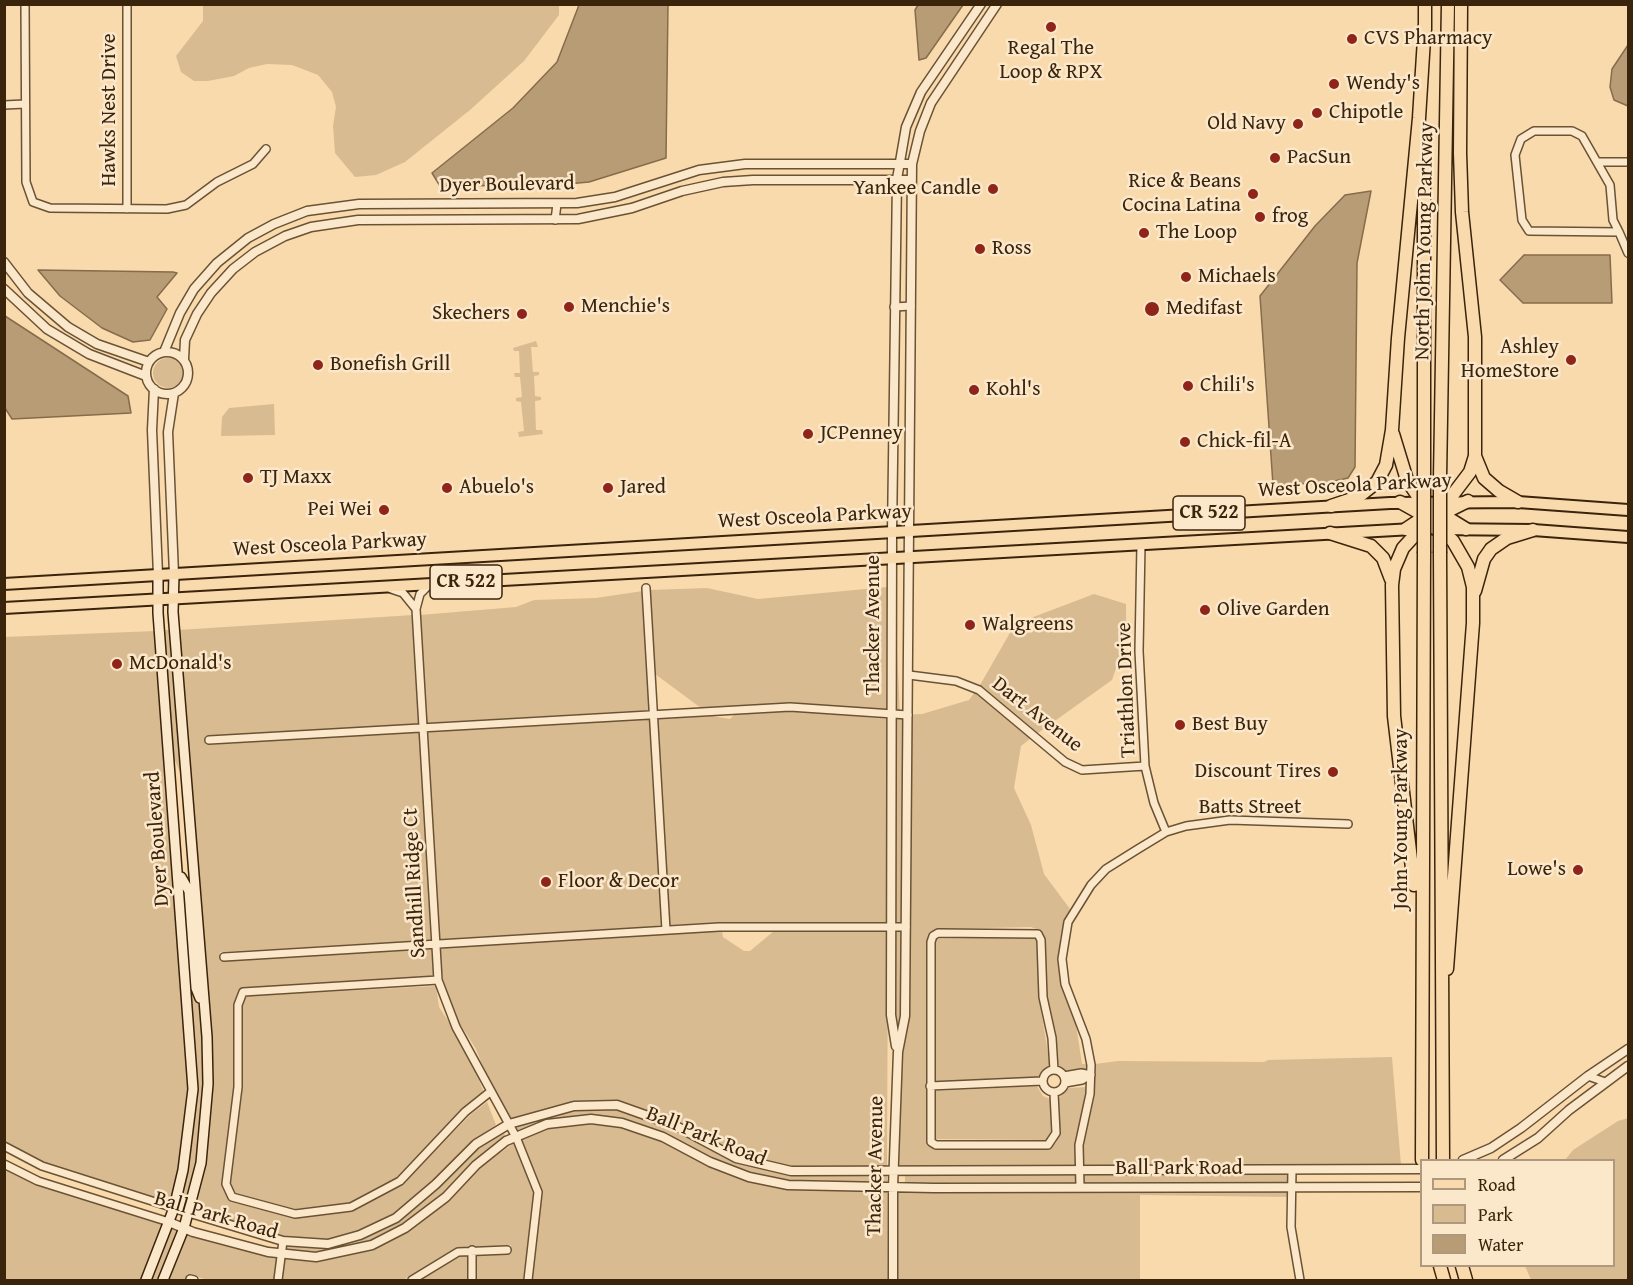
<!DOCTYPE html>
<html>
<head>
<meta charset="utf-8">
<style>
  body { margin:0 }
  #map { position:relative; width:1633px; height:1285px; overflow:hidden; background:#f9daad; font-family:"Gentium Book Plus",serif }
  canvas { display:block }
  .frame { position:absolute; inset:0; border:6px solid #3b240c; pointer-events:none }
  .legend { position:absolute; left:1420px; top:1159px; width:195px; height:108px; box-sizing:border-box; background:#fbe7ca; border:2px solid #ae997e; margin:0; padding:8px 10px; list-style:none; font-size:18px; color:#3b240c }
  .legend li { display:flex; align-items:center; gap:12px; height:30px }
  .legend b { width:30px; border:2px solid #ae997e }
</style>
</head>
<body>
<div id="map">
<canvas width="1633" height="1285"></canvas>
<div class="frame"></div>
<ul class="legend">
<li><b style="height:8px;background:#f9daad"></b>Road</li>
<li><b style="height:16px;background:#d9bb92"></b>Park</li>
<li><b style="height:16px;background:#b89c76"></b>Water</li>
</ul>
</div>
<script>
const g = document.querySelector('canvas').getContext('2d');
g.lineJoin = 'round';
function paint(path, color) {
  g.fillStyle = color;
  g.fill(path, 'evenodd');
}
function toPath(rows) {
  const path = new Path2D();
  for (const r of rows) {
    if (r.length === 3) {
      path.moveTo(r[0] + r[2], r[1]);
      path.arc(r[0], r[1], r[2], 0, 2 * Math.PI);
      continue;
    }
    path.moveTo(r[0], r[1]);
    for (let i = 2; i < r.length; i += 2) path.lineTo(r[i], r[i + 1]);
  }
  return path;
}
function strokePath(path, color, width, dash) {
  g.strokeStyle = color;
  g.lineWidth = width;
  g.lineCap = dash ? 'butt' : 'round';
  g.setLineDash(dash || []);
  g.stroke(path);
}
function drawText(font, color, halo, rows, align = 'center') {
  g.font = font + ' "Gentium Book Plus",serif';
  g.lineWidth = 5;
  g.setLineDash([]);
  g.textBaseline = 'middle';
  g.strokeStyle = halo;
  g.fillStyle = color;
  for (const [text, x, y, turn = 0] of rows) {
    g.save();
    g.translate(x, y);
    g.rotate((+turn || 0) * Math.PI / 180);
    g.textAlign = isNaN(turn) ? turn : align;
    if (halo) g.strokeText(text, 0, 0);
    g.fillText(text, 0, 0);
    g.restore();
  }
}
paint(toPath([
  [203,5,559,4,559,15,524,61,470,110,405,162,376,175,355,177,335,153,333,126,336,107,332,92,318,75,292,65,267,64,249,68,234,76,208,81,194,81,181,72,176,56,203,21],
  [536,341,538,347,531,347,533,372,539,372,539,375,534,376,535,396,541,397,541,400,535,401,536,430,542,430,543,434,519,437,518,432,524,431,521,402,516,401,516,398,522,397,520,377,515,377,514,373,520,373,519,351,514,351,513,348],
  [168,373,15],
  [274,404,275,435,221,436,222,417,229,408],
  [887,587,888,710,790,703,701,708,655,674,650,590,707,588,758,599],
  [643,591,650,710,426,723,420,615,516,607,534,600,596,598],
  [1094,594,1126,604,1126,639,1112,680,1038,733,980,685,1015,624],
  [895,607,900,715,922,714,969,700,975,692,1031,738,1021,746,1014,788,1031,825,1044,874,1070,909,1060,939,1060,978,1076,1025,1082,1064,1087,1064,1087,1070,1067,1073,1058,1067,1047,996,1045,939,1041,931,1031,927,936,929,929,934,927,942,927,1142,936,1150,1048,1149,1056,1143,1059,1135,1058,1098,1069,1088,1087,1087,1075,1144,1076,1165,895,1167],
  [413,615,419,724,205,736,206,745,419,732,431,940,220,952,220,961,431,949,434,977,243,988,240,990,234,1005,234,1087,222,1187,231,1202,294,1218,353,1211,402,1185,469,1116,487,1102,496,1125,474,1140,433,1181,394,1214,359,1231,327,1240,284,1237,193,1210,205,1165,212,1084,209,1010,178,630],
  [163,630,170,630,188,850,180,772,173,756],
  [155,631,189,1089,179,1169,171,1203,43,1162,5,1141,4,637],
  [789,711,888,719,888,922,722,922,670,925,658,719,712,716,730,719,735,714],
  [650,719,662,926,439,939,427,732],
  [184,890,192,988,200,1009,204,1084,197,1162,186,1208,179,1205,187,1171,197,1089],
  [722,931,723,937,744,951,750,951,774,931,888,931,887,1167,791,1166,738,1154,677,1122,617,1101,570,1102,504,1122,476,1049,446,1002,439,948],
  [1031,936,1038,941,1039,997,1050,1066,1042,1071,1038,1077,934,1082,936,939],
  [436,986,439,1007,469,1053,484,1093,464,1109,398,1178,350,1203,295,1209,235,1193,230,1184,242,1088,242,1006,246,996],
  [1392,1057,1401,1165,1084,1165,1083,1145,1095,1095,1095,1064,1118,1061,1264,1062,1268,1060],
  [1037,1086,1043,1096,1050,1099,1052,1132,1047,1140,934,1139,934,1091],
  [574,1110,617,1110,674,1130,736,1162,791,1175,887,1176,887,1182,788,1180,750,1173,712,1158,664,1133,624,1119,590,1115,547,1120,516,1132,511,1128,540,1118],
  [1628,1118,1628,1280,1531,1280,1525,1266,1614,1266,1614,1160,1565,1160,1573,1150,1618,1121],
  [591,1124,622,1127,661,1141,708,1166,749,1182,788,1189,887,1191,888,1280,532,1280,541,1193,521,1140,548,1128],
  [501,1132,507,1136,473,1162,444,1193,403,1224,371,1241,316,1253,286,1250,286,1246,331,1249,361,1239,397,1222,438,1188,479,1147],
  [514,1143,534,1193,525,1280,476,1280,476,1255,511,1254,511,1245,458,1248,403,1280,282,1280,285,1259,317,1262,374,1250,407,1232,449,1201,478,1169],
  [4,1169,37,1185,163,1225,141,1280,5,1280],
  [1076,1174,1076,1183,905,1183,905,1176],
  [1084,1174,1288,1174,1287,1183,1084,1183],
  [895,1191,930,1192,1287,1192,1287,1197,1140,1195,1140,1280,896,1280],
  [171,1228,179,1231,165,1268,158,1280,150,1280],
  [186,1234,277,1258,274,1280,208,1280,187,1274,185,1280,167,1280],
  [468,1255,468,1280,420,1280,459,1257]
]), '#d9bb92');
const water = toPath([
  [579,5,668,5,666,158,589,182,557,185,440,186,432,173,513,108,557,62,579,5],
  [918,5,963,5,926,58,919,60,915,10,918,5],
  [1628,45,1628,106,1614,100,1610,87,1612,69,1628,45],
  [1371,191,1357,263,1355,467,1348,478,1326,483,1273,485,1260,296,1315,226,1345,195,1371,191],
  [1524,255,1610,255,1612,303,1523,303,1500,280,1524,255],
  [38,270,173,272,177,273,157,297,167,309,150,340,133,342,102,328,60,296,38,270],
  [5,316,128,396,131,413,12,419,5,408,5,316]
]);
paint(water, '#b89c76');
strokePath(water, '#866c4c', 1.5);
const minor = toPath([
  [25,4,26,182,33,202,50,208,167,209,186,205,217,182,253,164,266,149],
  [127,4,127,209],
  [4,105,25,104],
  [1597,162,1628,162],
  [555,220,557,204],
  [1619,232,1529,231,1522,220,1515,155,1521,139,1534,131,1572,131,1582,136,1610,185,1613,220,1619,232,1628,253],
  [894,307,911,306],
  [1141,544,1139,651,1145,766,1154,803,1166,832],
  [646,588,666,930],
  [391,589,403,593,416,609,420,594,430,584],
  [416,609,438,980,456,1027,516,1137,538,1192,528,1280],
  [909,675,956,681,979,690,1065,762,1082,770,1145,766],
  [209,740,790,707,908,715],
  [224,957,719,927,906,927],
  [438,980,243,992,238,1005,238,1087,226,1184,232,1197,295,1214,351,1207,400,1181,465,1112,490,1092],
  [1054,1081,11],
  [1054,1070,1052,1038,1043,997,1041,940,1038,934,938,933,933,936,931,942,931,1142,936,1145,1048,1145,1056,1133,1054,1093],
  [1064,1076,1081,1073,1091,1075],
  [1588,1076,1605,1082],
  [1065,1083,1082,1080,1088,1076],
  [930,1086,1042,1081],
  [4,1146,42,1166,174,1208],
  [4,1164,38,1181,169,1222],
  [1292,1170,1291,1227,1300,1280],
  [1080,1187,1079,1145,1090,1094,1091,1065,1086,1039,1065,984,1062,959,1068,922,1091,885,1106,869,1138,849,1166,832,1186,826,1230,820,1348,824],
  [472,1250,472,1280],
  [190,1279,194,1280],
  [278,1280,283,1241],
  [412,1280,458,1252,507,1250]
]);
const tertiary = toPath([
  [4,262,28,293,68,327,97,344,149,362],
  [4,289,47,329,89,354,146,376],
  [167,373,21],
  [164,352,180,313,194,289,217,263,248,238,274,224,307,211,359,204,577,203,615,197,699,170,745,164,912,164],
  [184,359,185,340,197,314,211,293,233,269,255,252,285,236,311,227,358,220,578,219,632,208,682,191,723,182,753,180,911,180],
  [154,389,152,430,158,575],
  [174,393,168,432,174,574],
  [896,1046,891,1015,892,532,897,179,906,127,921,92,981,4],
  [1463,1160,1491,1148,1521,1128,1588,1076,1628,1049],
  [1503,1160,1538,1138,1569,1110,1628,1066],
  [174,1208,283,1241,328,1244,360,1235,396,1218,436,1184,476,1144,509,1124,574,1106,617,1105,676,1126,736,1158,791,1171,1422,1169],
  [169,1222,193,1232,268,1252,316,1257,372,1245,405,1228,446,1197,476,1165,506,1141,547,1124,591,1119,622,1123,663,1137,710,1162,749,1177,788,1185,934,1188,1422,1187],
  [893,1280,893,1187,898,1052,905,1016,912,164,920,131,931,103,997,4]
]);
const secondary = toPath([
  [181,877,189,891,196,988,200,998],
  [146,1280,174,1208,183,1170,193,1089,158,613,158,575],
  [163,1280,184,1228,201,1163,208,1084,207,1037,173,612,174,574]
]);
const primary = toPath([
  [1434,529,1533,530,1628,537],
  [4,584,1390,503,1518,502,1628,510],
  [4,608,1413,529]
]);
const trunk = toPath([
  [1425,30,1425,4],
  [1393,434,1407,480,1422,502,1466,529],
  [1475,456,1484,478,1499,491,1518,502],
  [1424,478,1424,134],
  [1440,478,1448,4],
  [1400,502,1425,516,1453,541,1468,567,1473,587,1473,623,1447,969],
  [1331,506,1358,497,1377,482,1386,465,1392,430,1398,338,1419,118,1425,23],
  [1440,515,1468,501],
  [1406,529,1448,501,1470,472,1475,456,1475,337,1462,212,1460,153,1461,4],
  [1330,533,1371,546,1383,558,1391,579],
  [1440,553,1443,1160],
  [1475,591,1484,559,1491,549,1507,538,1533,530],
  [1414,885,1394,716,1392,585,1394,569,1403,548,1425,524],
  [1422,1160,1424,553],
  [1440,1266,1444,1280],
  [1462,1266,1466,1280]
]);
strokePath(minor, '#6a5234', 10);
strokePath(tertiary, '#6a5234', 11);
strokePath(secondary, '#3b240c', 12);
strokePath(primary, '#3b240c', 14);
strokePath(trunk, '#3b240c', 15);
strokePath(minor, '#fbe7ca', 7);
strokePath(tertiary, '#fbe7ca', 8);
strokePath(secondary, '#fbe7ca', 9);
strokePath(primary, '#f9daad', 10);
strokePath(trunk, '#f9daad', 12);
const trunkBridge = toPath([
  [1424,553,1424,478],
  [1440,553,1440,478]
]);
strokePath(trunkBridge, '#3b240c', 15, []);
strokePath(trunkBridge, '#f9daad', 12);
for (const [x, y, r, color] of [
  [1051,27,6,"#8f2418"],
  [1352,39,6,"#8f2418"],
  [1334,84,6,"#8f2418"],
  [1317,113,6,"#8f2418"],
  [1298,124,6,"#8f2418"],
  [1275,158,6,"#8f2418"],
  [993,189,6,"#8f2418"],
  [1253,194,6,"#8f2418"],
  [1260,217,6,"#8f2418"],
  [1144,233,6,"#8f2418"],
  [980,249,6,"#8f2418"],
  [1186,277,6,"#8f2418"],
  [569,307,6,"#8f2418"],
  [1152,309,8,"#8f2418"],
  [522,314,6,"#8f2418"],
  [1571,360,6,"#8f2418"],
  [318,365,6,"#8f2418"],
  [1188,386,6,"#8f2418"],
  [974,390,6,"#8f2418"],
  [808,434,6,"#8f2418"],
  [1185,442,6,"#8f2418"],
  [248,478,6,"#8f2418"],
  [447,488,6,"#8f2418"],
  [608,488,6,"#8f2418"],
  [384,510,6,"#8f2418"],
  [1205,610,6,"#8f2418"],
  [970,625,6,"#8f2418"],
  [117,664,6,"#8f2418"],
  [1180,725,6,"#8f2418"],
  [1333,772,6,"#8f2418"],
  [1578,870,6,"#8f2418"],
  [546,882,6,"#8f2418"]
]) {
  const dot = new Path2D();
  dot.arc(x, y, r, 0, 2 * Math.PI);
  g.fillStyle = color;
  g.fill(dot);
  strokePath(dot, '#fbe7ca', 2);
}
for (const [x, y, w] of [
  [1209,513,72],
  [466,582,72]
]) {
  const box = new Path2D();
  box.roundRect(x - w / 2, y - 17, w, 34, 4.5);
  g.fillStyle = '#fbe7ca';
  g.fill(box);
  strokePath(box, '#3b240c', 1.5);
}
drawText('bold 20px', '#3b240c', null, [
  ["CR 522",1209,513],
  ["CR 522",466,582]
]);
drawText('21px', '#3b240c', '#fbe7ca', [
  ["CVS Pharmacy",1364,39],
  ["Regal The",1051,49,"center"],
  ["Loop & RPX",1051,73,"center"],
  ["Wendy's",1346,84],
  ["Chipotle",1329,113],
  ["Old Navy",1286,124,"right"],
  ["PacSun",1287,158],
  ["Rice & Beans",1241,182,"right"],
  ["Cocina Latina",1241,206,"right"],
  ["Yankee Candle",981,189,"right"],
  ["frog",1272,217],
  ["The Loop",1156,233],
  ["Ross",992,249],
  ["Michaels",1198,277],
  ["Menchie's",581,307],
  ["Medifast",1166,309],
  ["Skechers",510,314,"right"],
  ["Ashley",1559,348,"right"],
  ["HomeStore",1559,372,"right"],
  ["Bonefish Grill",330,365],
  ["Chili's",1200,386],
  ["Kohl's",986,390],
  ["JCPenney",820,434],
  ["Chick-fil-A",1197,442],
  ["TJ Maxx",260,478],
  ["Abuelo's",459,488],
  ["Jared",620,488],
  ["Pei Wei",372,510,"right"],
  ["Olive Garden",1217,610],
  ["Walgreens",982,625],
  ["McDonald's",129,664],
  ["Best Buy",1192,725],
  ["Discount Tires",1321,772,"right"],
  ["Lowe's",1566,870,"right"],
  ["Floor & Decor",558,882]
], 'left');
drawText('21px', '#3b240c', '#fbe7ca', [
  ["Hawks Nest Drive",110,110,-90],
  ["Dyer Boulevard",507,185,-1],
  ["North John Young Parkway",1425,241,-89],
  ["West Osceola Parkway",1355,486,-3],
  ["West Osceola Parkway",815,517,-3],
  ["West Osceola Parkway",330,545,-3],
  ["Thacker Avenue",874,625,-90],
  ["Triathlon Drive",1127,690,-92],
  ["Dart Avenue",1037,715,38],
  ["Batts Street",1250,808],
  ["John Young Parkway",1402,819,-90],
  ["Dyer Boulevard",158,839,-94],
  ["Sandhill Ridge Ct",415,883,-93],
  ["Ball Park Road",706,1137,22],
  ["Thacker Avenue",876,1166,-89],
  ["Ball Park Road",1179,1169],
  ["Ball Park Road",216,1216,16]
]);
</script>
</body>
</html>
